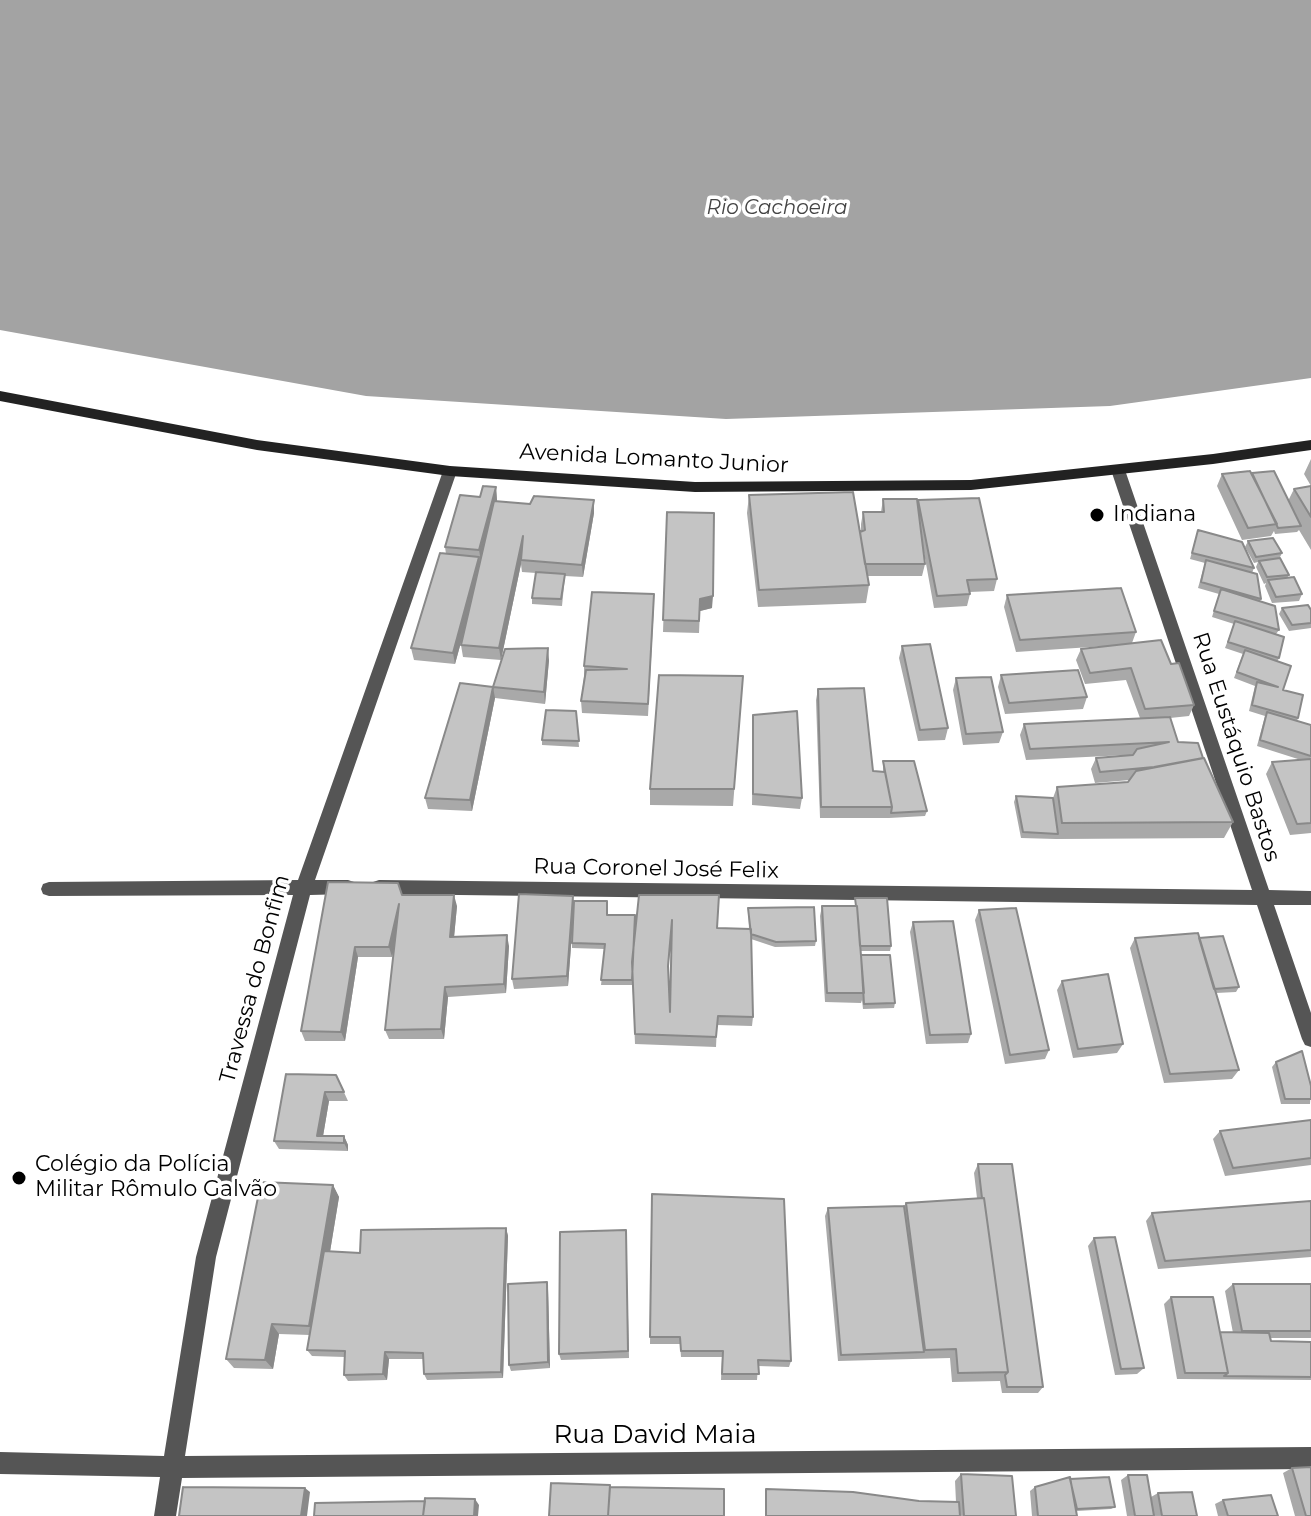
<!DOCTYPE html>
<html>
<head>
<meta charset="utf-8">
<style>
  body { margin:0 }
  canvas { display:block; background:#fff }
</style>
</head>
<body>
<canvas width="1311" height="1516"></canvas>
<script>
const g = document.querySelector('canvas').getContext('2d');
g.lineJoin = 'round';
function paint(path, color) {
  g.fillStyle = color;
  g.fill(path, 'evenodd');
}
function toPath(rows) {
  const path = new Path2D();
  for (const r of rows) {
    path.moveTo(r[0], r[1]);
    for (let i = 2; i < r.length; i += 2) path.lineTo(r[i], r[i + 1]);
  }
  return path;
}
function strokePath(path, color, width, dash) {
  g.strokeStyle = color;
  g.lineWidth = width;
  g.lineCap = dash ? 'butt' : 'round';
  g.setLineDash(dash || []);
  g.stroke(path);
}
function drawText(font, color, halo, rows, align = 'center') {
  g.font = font + ' Montserrat,sans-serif';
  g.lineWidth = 7;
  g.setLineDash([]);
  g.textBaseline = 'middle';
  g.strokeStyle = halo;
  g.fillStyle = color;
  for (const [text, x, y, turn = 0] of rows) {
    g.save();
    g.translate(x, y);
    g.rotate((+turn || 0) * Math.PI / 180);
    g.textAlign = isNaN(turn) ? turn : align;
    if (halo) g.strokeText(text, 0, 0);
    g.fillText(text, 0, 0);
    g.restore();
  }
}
paint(toPath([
  [0,0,1311,0,1311,378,1110,406,726,419,366,396,0,330]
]), '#a3a3a3');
paint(toPath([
  [1118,465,1125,470,1269,890,1311,891,1311,905,1274,905,1311,1013,1311,1047,1305,1045,1302,1039,1257,905,379,894,373,892,371,887,373,882,379,880,1252,890,1111,470,1118,465],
  [450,466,457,471,315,880,348,880,354,882,356,887,354,892,348,894,310,895,216,1257,185,1456,1311,1447,1311,1469,182,1478,176,1516,154,1516,160,1477,0,1474,0,1452,164,1456,196,1257,293,895,49,896,43,894,41,889,43,884,49,882,298,880,443,471,450,466]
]), '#555');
paint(toPath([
  [0,391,257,440,450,466,695,482,971,480,1213,454,1311,440,1311,450,1213,464,971,490,695,492,450,476,257,450,0,401,0,391]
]), '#222');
paint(toPath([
  [1311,459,1311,550,1299,530,1297,532,1275,534,1274,531,1271,536,1242,540,1217,486,1222,474,1251,474,1288,501,1294,489,1311,486,1304,474],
  [496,487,497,501,530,504,594,500,594,513,583,577,565,576,562,606,532,604,532,598,536,573,522,572,521,564,501,660,463,657,461,645,465,628,455,664,414,660,411,648,446,554,445,547,480,497],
  [749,495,860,532,861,531,861,524,863,512,881,512,883,499,917,504,918,500,997,579,994,591,969,592,970,594,967,606,934,608,923,547,925,564,922,576,867,576,869,585,866,603,758,607,747,513],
  [667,512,712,608,700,611,699,633,663,632],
  [1198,530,1254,568,1252,573,1261,599,1260,601,1279,630,1276,634,1279,658,1277,662,1283,690,1298,718,1297,721,1311,725,1311,833,1290,835,1266,774,1272,762,1301,760,1257,746,1265,716,1249,711,1255,686,1234,678,1243,654,1225,648,1234,624,1212,617,1219,594,1198,588,1205,563,1190,559],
  [1248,541,1282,553,1279,559,1289,575,1287,578,1302,594,1299,601,1272,603,1265,586,1266,583,1264,584,1256,567,1258,562,1254,563,1245,547],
  [1007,595,1136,632,1132,643,1171,664,1194,705,1189,716,1170,718,1178,742,1203,758,1233,822,1224,838,1056,839,1021,838,1014,802,1016,796,1053,798,1057,787,1128,782,1130,780,1095,783,1091,769,1096,758,1126,755,1026,760,1020,735,1024,724,1140,718,1126,680,1085,684,1076,660,1081,649,1106,646,1016,652,1004,607],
  [654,606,648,716,582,713,581,701,584,677,584,666],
  [1282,608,1311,610,1311,628,1289,631,1279,614],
  [902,646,948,728,945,740,918,741,899,658],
  [549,660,545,704,495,698,472,811,428,809,425,798,493,687],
  [1001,675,1087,697,1083,709,1005,714,998,687],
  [743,676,733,806,650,805,650,789],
  [956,678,1003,732,999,743,963,745,953,690],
  [818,689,873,771,883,771,883,761,927,811,925,816,889,818,820,818,816,700],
  [576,711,579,747,542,745,542,740],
  [753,715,802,798,800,809,752,805],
  [328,882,457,906,454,937,509,946,506,993,448,997,444,1039,389,1039,385,1030,395,946,392,957,358,957,345,1041,305,1041,301,1031],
  [639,895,717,928,749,929,748,908,816,941,815,946,775,947,751,939,753,1017,752,1026,717,1025,716,1047,635,1044,632,972,632,985,601,985,605,949,572,948,572,933,568,986,514,989,512,979,574,901,607,915,634,949],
  [672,930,670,1012,668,971],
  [855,898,891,946,890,951,861,951,861,955,895,1003,894,1008,863,1009,862,1000,861,1003,825,1002,820,916,822,906,855,906],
  [979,910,1049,1050,1045,1059,1005,1064,975,920],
  [913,922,971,1034,968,1043,926,1044,910,932],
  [1135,938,1199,938,1239,987,1236,992,1216,993,1239,1070,1232,1079,1164,1083,1130,948],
  [1062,981,1123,1044,1117,1053,1073,1058,1057,990],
  [1276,1062,1311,1086,1310,1104,1281,1104,1272,1067],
  [336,1075,348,1101,329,1101,323,1136,344,1136,348,1145,348,1151,279,1149,274,1141],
  [1311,1120,1311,1165,1225,1176,1213,1139,1220,1131],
  [978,1164,1043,1387,1038,1393,1002,1393,1000,1381,952,1382,950,1358,838,1361,825,1216,828,1208,904,1206,906,1203,977,1198,974,1173],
  [333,1185,339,1197,330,1252,360,1253,506,1228,508,1236,503,1378,427,1380,424,1374,423,1359,389,1359,387,1380,348,1381,344,1375,345,1357,312,1356,307,1350,310,1335,279,1334,273,1369,234,1368,226,1359],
  [652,1194,791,1361,789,1367,758,1366,757,1380,721,1380,722,1357,681,1357,680,1344,650,1344],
  [1311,1201,1311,1257,1158,1269,1146,1221,1152,1213],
  [626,1230,629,1358,561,1360,559,1354],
  [1094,1238,1144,1368,1137,1374,1115,1375,1088,1246],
  [1233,1284,1311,1284,1311,1338,1270,1338,1271,1341,1311,1342,1311,1380,1177,1379,1164,1304,1171,1297,1220,1332,1233,1333,1225,1291],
  [548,1289,550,1368,511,1371,509,1365],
  [1292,1468,1311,1516,1295,1516,1283,1473],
  [961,1474,1016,1516,765,1516,765,1494,766,1489,919,1501,956,1502,955,1481],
  [1128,1475,1151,1497,1158,1493,1197,1516,1127,1516,1121,1480],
  [1070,1479,1115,1507,1111,1509,1077,1511,1077,1516,1032,1516,1030,1491,1035,1487],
  [1223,1500,1278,1516,1218,1516,1215,1504]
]), '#a9a9a9');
paint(toPath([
  [496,487,497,500,481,562,479,550],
  [594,500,594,513,583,577,582,565],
  [523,536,521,564,501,660,499,648],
  [479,557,481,569,455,664,453,653],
  [713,596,712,608,700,611,700,599],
  [548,648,549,660,545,704,544,692],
  [493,687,495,698,472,811,470,800],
  [454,895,457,906,453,948,450,937],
  [573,896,574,906,568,986,567,976],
  [399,904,402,915,392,957,389,947],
  [507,935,509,946,506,993,504,984],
  [355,947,358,957,345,1041,341,1032],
  [445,987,448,997,444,1039,441,1029],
  [325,1092,329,1101,322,1142,317,1136],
  [344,1136,348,1145,348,1151,344,1143],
  [333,1185,339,1197,316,1336,309,1326],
  [506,1228,508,1236,503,1378,501,1372],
  [547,1282,548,1289,550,1368,548,1362],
  [272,1324,279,1334,273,1369,265,1360],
  [385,1352,389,1359,387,1380,383,1374],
  [305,1488,310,1492,307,1516,301,1516],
  [475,1499,479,1505,478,1516,474,1516]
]), '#898989');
const building = toPath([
  [1250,471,1277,524,1248,528,1222,474,1250,471],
  [1274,471,1301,526,1278,528,1252,473,1274,471],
  [483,486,496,487,479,550,445,547,460,495,480,497,483,486],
  [1311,486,1311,517,1294,489,1311,486],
  [853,492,869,585,759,590,749,495,853,492],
  [534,496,594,500,582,565,521,560,523,536,499,648,461,645,494,501,530,504,534,496],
  [979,498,997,579,967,580,970,594,937,596,918,500,979,498],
  [883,499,917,499,925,564,865,564,860,532,865,530,863,512,884,512,883,499],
  [667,512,714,513,713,596,700,599,699,621,663,620,667,512],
  [1198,530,1242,542,1254,568,1192,553,1198,530],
  [1273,538,1282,553,1256,557,1248,541,1273,538],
  [440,553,479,557,453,653,411,648,440,553],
  [1280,558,1289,575,1267,577,1259,561,1280,558],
  [1206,560,1257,574,1261,599,1201,582,1206,560],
  [536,572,565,574,561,599,532,598,536,572],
  [1294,577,1302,594,1276,597,1268,580,1294,577],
  [1121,588,1136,632,1020,640,1007,595,1121,588],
  [1221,589,1275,606,1279,630,1214,611,1221,589],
  [592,592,654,594,648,704,581,701,586,670,627,669,584,666,592,592],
  [1308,605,1311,610,1311,623,1292,625,1282,608,1308,605],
  [1235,621,1284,637,1279,658,1228,642,1235,621],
  [1161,640,1171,664,1179,663,1194,705,1145,709,1131,668,1090,673,1081,649,1161,640],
  [930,644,948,728,920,730,902,646,930,644],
  [548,648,544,692,493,687,505,649,548,648],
  [1245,650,1291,666,1283,690,1303,695,1298,718,1252,705,1257,682,1278,687,1237,672,1245,650],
  [1078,670,1087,697,1009,703,1001,675,1078,670],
  [659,675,743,676,734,789,650,789,659,675],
  [991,677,1003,732,966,734,956,678,991,677],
  [460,683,493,687,470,800,425,798,460,683],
  [864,688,873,771,885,772,892,807,821,807,818,689,864,688],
  [546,710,576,711,579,741,542,740,546,710],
  [797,711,802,798,753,794,753,715,797,711],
  [1267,712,1311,725,1311,756,1260,740,1267,712],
  [1170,717,1178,742,1198,743,1203,758,1154,767,1100,772,1096,758,1133,755,1137,749,1169,742,1030,749,1024,724,1170,717],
  [1204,758,1233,822,1062,823,1057,787,1128,782,1136,771,1204,758],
  [1311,759,1311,823,1297,824,1272,762,1311,759],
  [883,761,914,761,927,811,891,813,892,807,883,761],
  [1016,796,1053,798,1058,834,1023,832,1016,796],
  [328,882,398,883,402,895,454,895,450,937,507,935,504,984,445,987,441,1029,385,1030,399,904,389,947,355,947,341,1032,301,1031,328,882],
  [519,894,573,896,567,976,512,979,519,894],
  [639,895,719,895,717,928,751,929,753,1017,718,1016,716,1037,635,1034,632,962,639,895],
  [672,920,670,1012,668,966,672,920],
  [855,898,887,898,891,946,860,946,857,906,856,906,855,898],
  [574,901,607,901,607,915,635,915,632,980,601,980,605,944,572,943,574,901],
  [822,906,857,906,864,993,827,993,822,906],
  [814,907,816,941,776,942,751,934,748,908,814,907],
  [1016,908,1049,1050,1010,1055,979,910,1016,908],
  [953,921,971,1034,930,1035,913,922,953,921],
  [1198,933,1239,1070,1170,1074,1135,938,1198,933],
  [1223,936,1239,987,1214,989,1199,938,1223,936],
  [861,955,890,955,895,1003,864,1004,861,955],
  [1108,974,1123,1044,1078,1049,1062,981,1108,974],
  [1302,1051,1311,1086,1311,1099,1285,1099,1276,1062,1302,1051],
  [286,1074,336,1075,344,1092,325,1092,317,1136,344,1136,344,1143,274,1141,286,1074],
  [1311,1120,1311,1158,1233,1168,1220,1131,1311,1120],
  [978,1164,1012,1164,1043,1387,1007,1387,1005,1375,1008,1372,984,1198,982,1198,978,1164],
  [261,1182,333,1185,309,1326,272,1324,265,1360,226,1359,261,1182],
  [652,1194,784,1199,791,1361,758,1360,759,1374,722,1374,723,1351,681,1351,680,1337,650,1337,652,1194],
  [984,1198,1008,1372,958,1373,956,1349,925,1350,906,1203,984,1198],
  [1311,1201,1311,1250,1165,1261,1152,1213,1311,1201],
  [904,1206,924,1352,841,1355,828,1208,904,1206],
  [506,1228,501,1372,424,1374,423,1353,385,1352,383,1374,344,1375,345,1351,307,1350,324,1251,360,1253,361,1230,506,1228],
  [626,1230,628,1351,559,1354,560,1232,626,1230],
  [1115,1237,1144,1368,1121,1369,1094,1238,1115,1237],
  [547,1282,548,1362,509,1365,508,1284,547,1282],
  [1233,1284,1311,1284,1311,1331,1242,1331,1233,1284],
  [1171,1297,1213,1297,1228,1373,1185,1373,1171,1297],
  [1220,1332,1269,1333,1271,1341,1311,1342,1311,1377,1224,1376,1228,1373,1220,1332],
  [1311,1467,1311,1516,1306,1516,1292,1468,1311,1467],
  [961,1474,1012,1476,1016,1516,964,1516,961,1474],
  [1128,1475,1147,1475,1154,1516,1135,1516,1128,1475],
  [1070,1477,1077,1516,1038,1516,1035,1487,1070,1477],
  [1109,1477,1115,1507,1077,1509,1070,1479,1109,1477],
  [551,1483,610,1485,608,1516,549,1516,551,1483],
  [183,1487,305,1488,301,1516,179,1516,183,1487],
  [610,1487,724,1489,724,1516,608,1516,610,1487],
  [766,1489,853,1492,919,1501,959,1502,960,1516,766,1516,766,1489],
  [1192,1492,1197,1516,1162,1516,1158,1493,1192,1492],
  [1271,1495,1278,1516,1228,1516,1223,1500,1271,1495],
  [425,1498,475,1499,474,1516,423,1516,425,1498],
  [425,1501,423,1516,314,1516,315,1503,425,1501]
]);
paint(building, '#c4c4c4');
strokePath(building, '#898989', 2);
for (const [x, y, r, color] of [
  [1097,515,8,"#000"],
  [19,1178,8,"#000"]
]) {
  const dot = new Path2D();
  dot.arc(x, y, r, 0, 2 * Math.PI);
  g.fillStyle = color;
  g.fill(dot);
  strokePath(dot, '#fff', 3);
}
drawText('italic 20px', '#444', '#fff', [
  ["Rio Cachoeira",777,208]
]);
drawText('22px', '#000', '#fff', [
  ["Avenida Lomanto Junior",654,459,3],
  ["Rua Eustáquio Bastos",1236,747,72],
  ["Rua Coronel José Felix",656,869,1],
  ["Travessa do Bonfim",255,979,-75]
]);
drawText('22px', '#000', '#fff', [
  ["Indiana",1113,515],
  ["Colégio da Polícia",35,1165],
  ["Militar Rômulo Galvão",35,1190]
], 'left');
drawText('26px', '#000', '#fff', [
  ["Rua David Maia",655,1435]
]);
</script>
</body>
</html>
